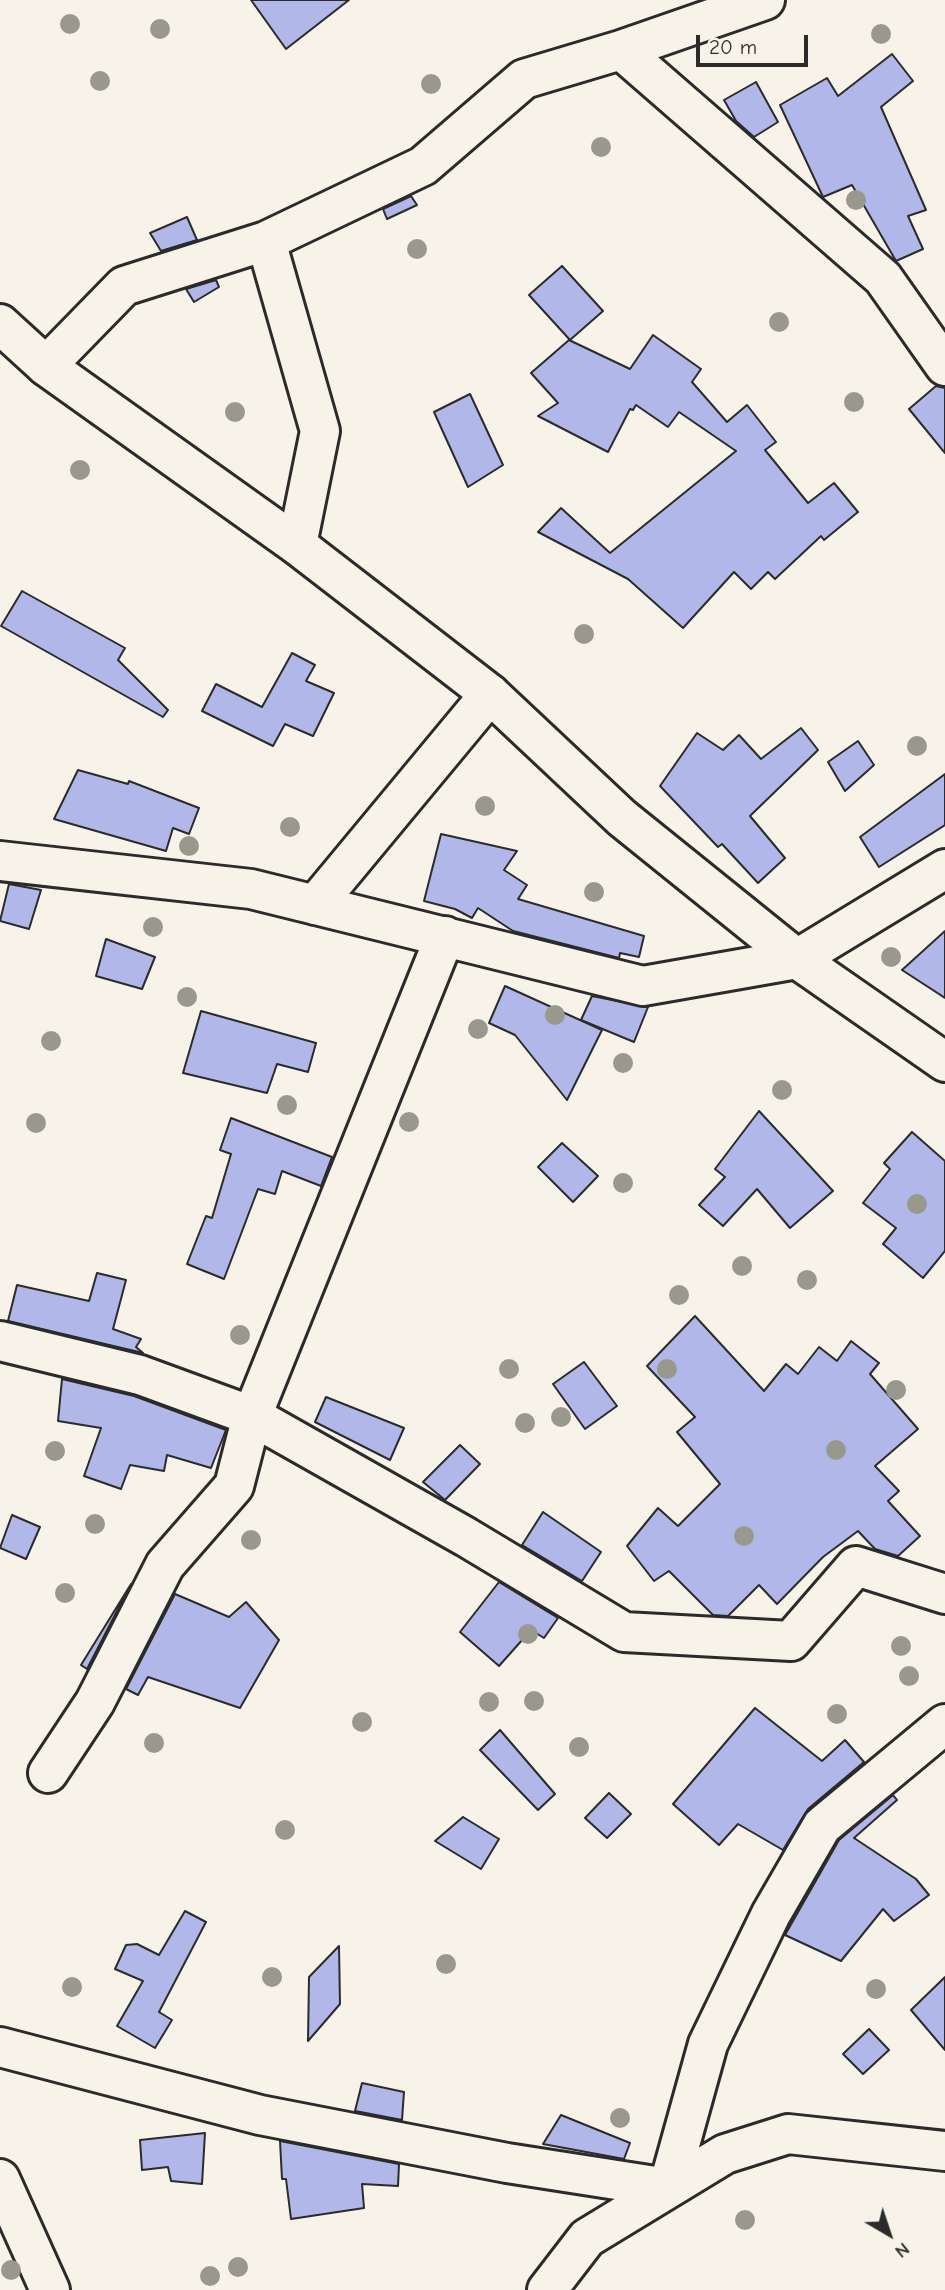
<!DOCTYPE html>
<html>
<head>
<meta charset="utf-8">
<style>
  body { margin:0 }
  #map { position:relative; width:945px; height:2290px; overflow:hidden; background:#f7f3e8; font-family:"Comic Neue",sans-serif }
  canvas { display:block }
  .north { position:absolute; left:854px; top:2199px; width:70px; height:70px; -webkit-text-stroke:5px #f7f3e8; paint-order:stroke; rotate:141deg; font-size:19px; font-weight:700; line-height:28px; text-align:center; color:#2b2b2b }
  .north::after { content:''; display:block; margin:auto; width:24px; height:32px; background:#2b2b2b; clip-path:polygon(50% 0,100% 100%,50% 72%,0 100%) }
  .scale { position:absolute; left:696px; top:35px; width:112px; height:32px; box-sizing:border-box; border:4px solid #2b2b2b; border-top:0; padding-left:9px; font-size:21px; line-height:24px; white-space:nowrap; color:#2b2b2b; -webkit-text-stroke:5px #f7f3e8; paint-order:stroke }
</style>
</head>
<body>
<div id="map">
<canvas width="945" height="2290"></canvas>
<div class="north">N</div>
<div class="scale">20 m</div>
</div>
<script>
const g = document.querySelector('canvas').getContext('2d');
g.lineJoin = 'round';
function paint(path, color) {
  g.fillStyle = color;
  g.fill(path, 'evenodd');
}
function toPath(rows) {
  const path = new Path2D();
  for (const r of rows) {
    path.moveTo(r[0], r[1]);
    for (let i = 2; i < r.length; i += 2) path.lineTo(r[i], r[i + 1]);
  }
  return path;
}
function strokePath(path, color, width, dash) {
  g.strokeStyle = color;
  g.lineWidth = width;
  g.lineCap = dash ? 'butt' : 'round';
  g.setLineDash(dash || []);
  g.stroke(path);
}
const building = toPath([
  [251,0,349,0,286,49,251,0],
  [892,54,913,81,881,107,926,210,908,216,923,249,896,261,852,185,823,197,780,105,827,78,838,96,892,54],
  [756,82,778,122,754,137,736,121,724,100,756,82],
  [411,196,417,205,387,219,383,209,411,196],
  [187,217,197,240,161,251,150,233,187,217],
  [562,266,603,311,570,340,529,295,562,266],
  [216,280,219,287,194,302,186,289,216,280],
  [653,335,701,369,692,382,727,422,747,405,776,442,765,450,808,503,834,483,858,512,824,540,821,536,775,579,768,572,751,589,734,572,683,628,628,579,538,532,561,508,610,553,736,451,679,412,668,427,636,405,633,410,630,409,608,452,538,416,558,403,531,373,569,340,630,369,653,335],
  [936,386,945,388,945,453,909,409,936,386],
  [470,394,503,465,468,487,434,412,470,394],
  [22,591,125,648,118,660,168,710,163,717,1,626,22,591],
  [292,653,315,665,306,681,334,693,313,736,285,724,273,746,202,711,216,684,262,707,292,653],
  [801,728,818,750,750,816,785,858,758,883,722,844,718,847,660,786,697,733,723,750,739,735,761,759,801,728],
  [858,741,874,765,845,791,828,762,858,741],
  [78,770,128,784,129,781,199,808,189,834,173,828,166,851,54,819,78,770],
  [945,774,945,825,879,867,860,837,945,774],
  [441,834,517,851,504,870,527,885,518,899,644,936,639,957,620,953,619,958,513,931,478,908,472,918,455,909,424,901,441,834],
  [9,884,41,890,29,929,0,921,9,884],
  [945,931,945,998,902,970,945,931],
  [106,939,155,957,142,989,96,976,106,939],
  [505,986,602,1030,567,1100,515,1035,489,1023,505,986],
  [592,996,648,1007,634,1042,581,1020,592,996],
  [201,1011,316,1043,308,1072,277,1064,267,1093,183,1073,201,1011],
  [759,1111,833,1191,790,1228,757,1189,723,1226,699,1205,725,1177,715,1169,759,1111],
  [231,1118,332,1157,321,1186,282,1171,275,1194,258,1189,224,1279,187,1264,206,1216,212,1218,231,1154,220,1150,231,1118],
  [912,1132,945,1161,945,1251,923,1278,883,1244,896,1228,863,1203,890,1169,884,1163,912,1132],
  [562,1143,598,1176,573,1202,538,1167,562,1143],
  [97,1273,126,1280,113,1329,141,1339,136,1347,143,1353,8,1321,17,1285,89,1301,97,1273],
  [695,1316,764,1391,786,1364,798,1374,819,1347,837,1361,851,1341,879,1363,870,1374,918,1429,875,1466,899,1491,888,1501,920,1536,898,1556,875,1549,858,1531,823,1557,777,1604,759,1585,728,1616,713,1615,669,1571,654,1581,627,1546,658,1508,678,1526,720,1484,677,1432,695,1417,647,1366,695,1316],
  [584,1362,617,1406,585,1429,553,1384,584,1362],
  [62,1379,134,1396,226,1430,211,1468,167,1455,164,1471,130,1465,121,1489,84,1476,101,1428,58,1421,62,1379],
  [326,1397,404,1428,390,1460,315,1422,326,1397],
  [460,1445,480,1464,445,1500,423,1482,460,1445],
  [543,1512,601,1552,582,1581,522,1545,543,1512],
  [12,1515,40,1527,26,1559,0,1548,12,1515],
  [499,1582,558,1618,544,1638,531,1630,499,1666,460,1632,499,1582],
  [131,1584,87,1669,81,1665,131,1584],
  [175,1594,229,1617,246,1602,279,1640,240,1708,148,1677,138,1695,126,1689,175,1594],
  [755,1708,822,1761,845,1740,864,1762,808,1809,783,1850,738,1824,719,1845,673,1804,755,1708],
  [500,1730,555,1794,538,1810,480,1750,500,1730],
  [609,1793,631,1814,607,1838,585,1818,609,1793],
  [893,1795,897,1800,854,1838,916,1879,929,1895,894,1921,883,1909,841,1961,785,1935,839,1840,893,1795],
  [463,1817,499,1839,481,1869,435,1841,463,1817],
  [185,1911,206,1922,159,2012,172,2020,155,2048,117,2026,143,1981,115,1969,126,1945,137,1944,159,1955,185,1911],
  [339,1946,340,2004,308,2041,309,1977,339,1946],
  [945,1977,945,2050,911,2010,945,1977],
  [869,2029,889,2050,863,2074,843,2054,869,2029],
  [362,2083,404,2092,402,2120,355,2111,362,2083],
  [561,2115,630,2143,624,2159,543,2144,561,2115],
  [205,2133,202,2184,171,2181,168,2167,142,2170,140,2140,205,2133],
  [280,2141,399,2164,398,2186,362,2184,364,2208,291,2219,286,2179,282,2179,280,2141]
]);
paint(building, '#b1b7e8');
strokePath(building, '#2b2b2b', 2);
const minor = toPath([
  [765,0,621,50,883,278,945,366],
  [266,241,320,431,297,545],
  [46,366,124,286,266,241,423,166,524,79,621,50],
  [0,861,251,889,643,986,797,959,945,869],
  [315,905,490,694],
  [445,936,252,1416,466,1537,624,1632,791,1641,856,1566,945,1594],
  [0,1341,140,1375,252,1416,234,1486,165,1565,95,1702,48,1773],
  [0,2047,260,2115,507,2163,668,2188,708,2044,771,1914,822,1826,945,1724],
  [0,2179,50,2290],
  [547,2290,587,2238,725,2154,788,2134,945,2151]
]);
const major = toPath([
  [0,324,46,366,297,545,490,694,622,818,797,959,945,1062]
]);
strokePath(minor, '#2b2b2b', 44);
strokePath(major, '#2b2b2b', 44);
strokePath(minor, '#f7f3e8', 38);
strokePath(major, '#f7f3e8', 38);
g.fillStyle = '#98998c';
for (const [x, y] of [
  [70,24],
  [160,29],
  [881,34],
  [100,81],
  [431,84],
  [601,147],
  [856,200],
  [417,249],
  [779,322],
  [854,402],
  [235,412],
  [80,470],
  [584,634],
  [917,746],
  [485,806],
  [290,827],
  [189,846],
  [594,892],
  [153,927],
  [891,957],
  [187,997],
  [555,1015],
  [478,1029],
  [51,1041],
  [623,1063],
  [782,1090],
  [287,1105],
  [409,1122],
  [36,1123],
  [623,1183],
  [917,1204],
  [742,1266],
  [807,1280],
  [679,1295],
  [240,1335],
  [509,1369],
  [667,1369],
  [896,1390],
  [561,1417],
  [525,1423],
  [836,1450],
  [55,1451],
  [95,1524],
  [744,1536],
  [251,1540],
  [65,1593],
  [528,1634],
  [901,1646],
  [909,1676],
  [534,1701],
  [489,1702],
  [837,1714],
  [362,1722],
  [154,1743],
  [579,1747],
  [285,1830],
  [446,1964],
  [272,1977],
  [72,1987],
  [876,1989],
  [620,2118],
  [745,2220],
  [238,2267],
  [11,2270],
  [210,2276]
]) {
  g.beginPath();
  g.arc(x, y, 10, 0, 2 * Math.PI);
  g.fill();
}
</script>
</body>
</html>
